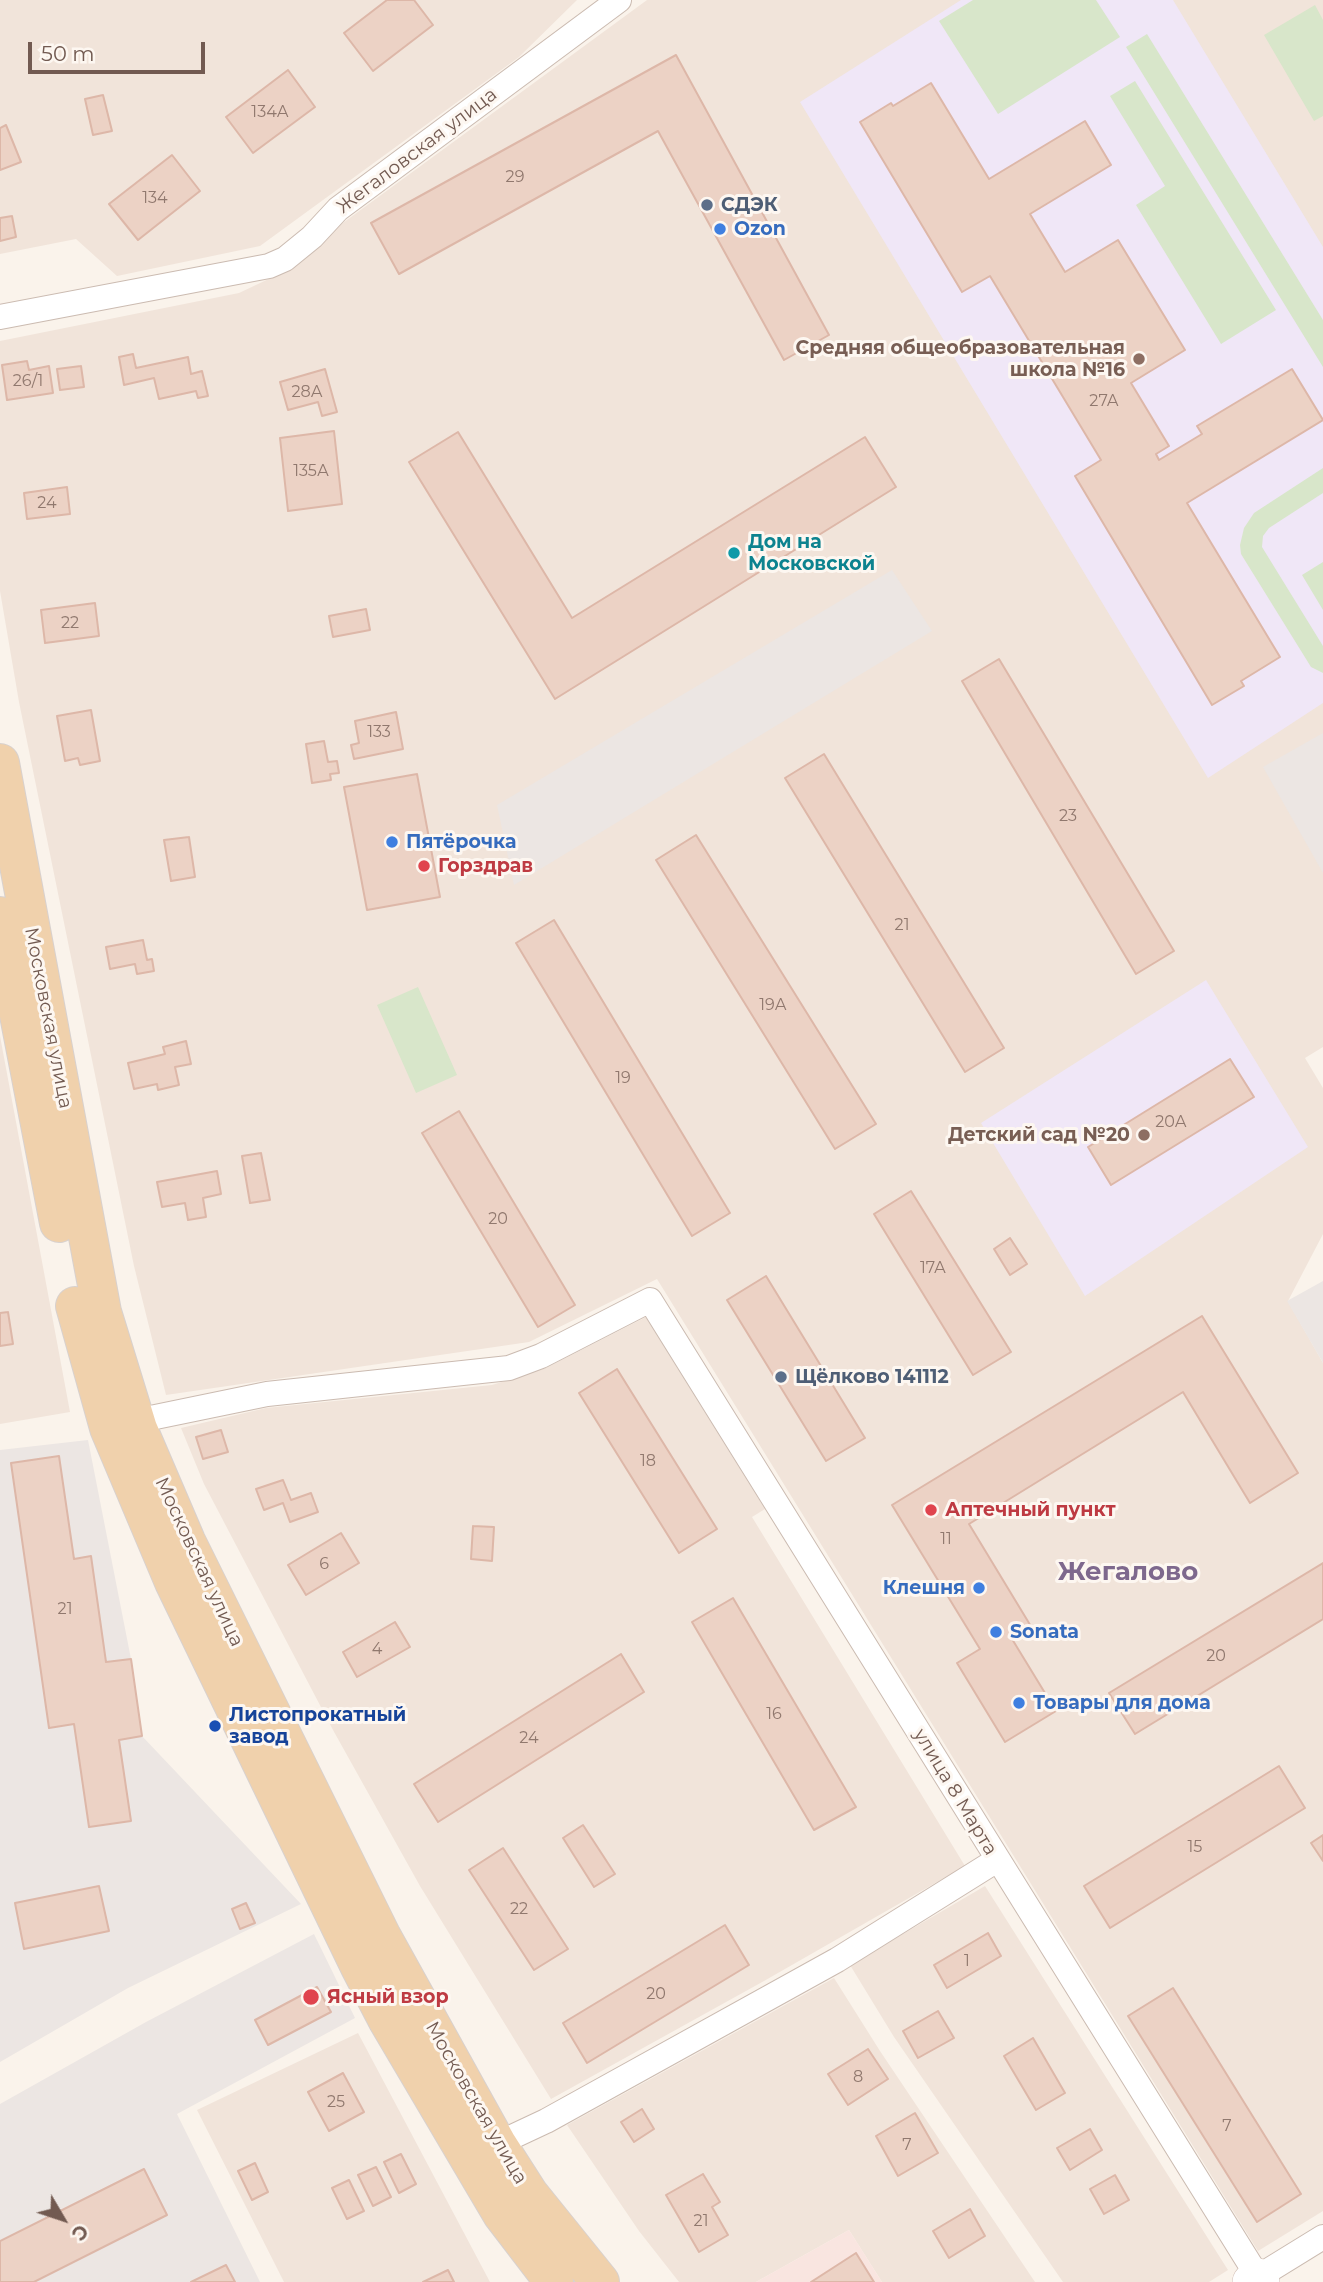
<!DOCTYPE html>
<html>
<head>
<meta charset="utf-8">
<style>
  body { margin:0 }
  #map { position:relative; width:1323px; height:2282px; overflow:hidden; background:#faf3eb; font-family:Montserrat,sans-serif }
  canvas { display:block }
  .north { position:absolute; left:28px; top:2184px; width:70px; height:70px; -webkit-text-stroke:5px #fdf7f1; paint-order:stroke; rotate:129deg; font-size:19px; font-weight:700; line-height:28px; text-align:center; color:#725a51 }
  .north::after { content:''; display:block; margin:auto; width:24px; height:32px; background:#725a51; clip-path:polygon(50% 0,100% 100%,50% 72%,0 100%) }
  .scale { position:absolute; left:28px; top:42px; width:177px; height:32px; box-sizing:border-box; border:4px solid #725a51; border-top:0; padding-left:9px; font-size:21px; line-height:24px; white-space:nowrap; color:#725a51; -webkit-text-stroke:5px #fdf7f1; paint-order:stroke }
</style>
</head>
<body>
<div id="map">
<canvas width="1323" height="2282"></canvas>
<div class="north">С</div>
<div class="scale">50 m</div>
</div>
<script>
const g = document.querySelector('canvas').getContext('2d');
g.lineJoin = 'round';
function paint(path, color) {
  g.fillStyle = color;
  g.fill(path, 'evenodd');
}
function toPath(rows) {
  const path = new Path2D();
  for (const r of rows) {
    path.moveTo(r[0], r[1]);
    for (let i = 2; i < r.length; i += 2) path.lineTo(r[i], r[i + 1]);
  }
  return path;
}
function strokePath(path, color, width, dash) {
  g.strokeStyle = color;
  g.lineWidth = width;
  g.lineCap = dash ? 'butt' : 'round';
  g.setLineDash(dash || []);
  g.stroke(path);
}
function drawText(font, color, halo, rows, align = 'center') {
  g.font = font + ' Montserrat,sans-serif';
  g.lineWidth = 6;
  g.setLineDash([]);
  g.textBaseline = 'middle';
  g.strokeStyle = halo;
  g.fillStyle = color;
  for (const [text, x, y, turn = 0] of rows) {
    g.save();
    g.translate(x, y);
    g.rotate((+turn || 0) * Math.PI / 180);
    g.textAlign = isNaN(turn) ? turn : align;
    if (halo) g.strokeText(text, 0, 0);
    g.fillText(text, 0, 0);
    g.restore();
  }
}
paint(toPath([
  [0,0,577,0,519,57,260,246,117,276,76,239,0,254],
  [647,0,1323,0,1323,1047,1305,1058,1323,1088,1323,1234,1288,1301,1323,1363,1323,2211,1258,2251,657,1279,529,1342,166,1395,134,1266,19,702,0,591,0,341,239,293,294,267,336,228],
  [0,1036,70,1412,0,1424],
  [646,1317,765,1509,752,1517,965,1866,764,1981,551,2099,420,1886,333,1730,204,1484,181,1428,266,1408,492,1385,546,1368],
  [985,1886,1228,2270,1209,2282,1063,2282,894,2037,850,1965],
  [834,1978,880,2051,1035,2282,882,2282,849,2230,756,2282,679,2282,639,2231,567,2125],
  [358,2033,490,2282,284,2282,197,2110]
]), '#f1e4da');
paint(toPath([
  [849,2230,882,2282,756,2282]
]), '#f9e5e0');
paint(toPath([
  [892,570,932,631,514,885,497,805],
  [1323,733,1323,873,1263,767],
  [1323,1281,1323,1363,1287,1301],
  [88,1440,131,1659,142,1736,301,1904,128,1988,0,2062,0,1450],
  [314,1934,355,2018,177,2114,260,2282,0,2282,0,2104,146,2022]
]), '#ece6e3');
paint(toPath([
  [961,0,1173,0,1323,247,1323,703,1208,778,800,102],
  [1206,980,1308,1147,1085,1296,981,1123]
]), '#f0e7f7');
paint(toPath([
  [973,0,1096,0,1120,37,998,114,939,21],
  [1315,5,1323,20,1323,116,1314,121,1264,35],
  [1147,34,1323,320,1323,367,1126,47],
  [1135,81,1276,310,1221,344,1136,205,1165,186,1110,96],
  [1323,468,1323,493,1269,528,1263,536,1262,547,1323,646,1323,673,1311,667,1241,554,1240,545,1244,528,1254,513],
  [1323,562,1323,610,1302,575],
  [418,987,457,1075,416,1093,377,1005]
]), '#d8e6ca');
const building = toPath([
  [387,0,414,0,433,25,373,71,344,33,387,0],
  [676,55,829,335,784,360,658,131,399,274,371,223,676,55],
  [288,70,315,107,253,153,226,117,288,70],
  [931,83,989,179,1085,121,1111,165,1030,214,1065,272,1118,240,1185,350,1131,383,1169,446,1156,454,1159,460,1202,434,1197,426,1292,369,1323,420,1187,503,1280,657,1241,681,1244,686,1212,705,1075,476,1101,460,990,276,962,292,860,122,891,103,893,106,931,83],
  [103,95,112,131,93,135,85,99,103,95],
  [6,125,21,162,0,170,0,128,6,125],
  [172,155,200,191,138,240,109,204,172,155],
  [12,216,16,237,0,241,0,218,12,216],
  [133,354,136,368,188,357,191,374,202,371,208,396,198,398,196,391,159,399,154,378,124,385,119,357,133,354],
  [27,361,29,370,49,366,53,393,7,400,2,365,27,361],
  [81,366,84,387,60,390,57,369,81,366],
  [325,369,337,412,322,416,318,402,288,410,280,382,325,369],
  [334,431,342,504,288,511,280,438,334,431],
  [458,432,572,618,865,437,896,487,555,699,409,462,458,432],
  [67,487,70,514,27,519,24,493,67,487],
  [95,603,99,636,45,643,41,610,95,603],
  [366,609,370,630,333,637,329,616,366,609],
  [999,659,1174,951,1136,974,962,681,999,659],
  [91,710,100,761,80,765,78,758,65,761,57,716,91,710],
  [396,712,403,749,354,759,351,745,359,743,355,721,396,712],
  [324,741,328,762,337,761,339,773,330,774,331,780,312,783,306,744,324,741],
  [824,754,1004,1048,965,1072,785,778,824,754],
  [417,774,440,897,367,910,344,787,417,774],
  [696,835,876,1124,835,1149,656,860,696,835],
  [189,837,195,877,171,881,164,840,189,837],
  [554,920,730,1213,692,1236,516,943,554,920],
  [143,940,147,960,152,959,154,971,137,974,135,964,110,969,106,947,143,940],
  [186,1041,191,1064,175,1067,179,1085,158,1090,157,1084,134,1089,128,1063,165,1054,163,1047,186,1041],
  [1230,1059,1254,1097,1111,1185,1088,1147,1230,1059],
  [459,1111,575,1305,538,1327,422,1133,459,1111],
  [261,1153,270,1200,250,1203,242,1156,261,1153],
  [217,1171,221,1194,203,1198,206,1217,188,1220,185,1203,162,1207,157,1182,217,1171],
  [911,1191,1011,1352,973,1375,874,1214,911,1191],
  [1010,1238,1027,1264,1010,1275,994,1249,1010,1238],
  [766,1276,865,1438,826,1461,727,1300,766,1276],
  [8,1312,13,1344,0,1346,0,1313,8,1312],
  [1202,1316,1298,1473,1250,1503,1183,1392,969,1524,1032,1628,1012,1639,1056,1711,1005,1742,957,1663,980,1649,892,1505,1202,1316],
  [617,1369,717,1529,679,1553,579,1393,617,1369],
  [221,1430,228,1452,203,1459,196,1437,221,1430],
  [59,1456,74,1559,91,1556,106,1662,131,1659,142,1736,119,1740,131,1821,89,1827,74,1724,49,1728,11,1463,59,1456],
  [283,1480,291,1500,311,1493,318,1512,290,1522,283,1503,264,1510,256,1489,283,1480],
  [473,1526,494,1527,492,1561,471,1559,473,1526],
  [341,1533,359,1563,306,1595,288,1565,341,1533],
  [1323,1563,1323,1619,1135,1734,1109,1693,1323,1563],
  [733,1598,856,1807,814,1830,692,1622,733,1598],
  [395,1622,410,1647,357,1677,343,1652,395,1622],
  [621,1654,644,1692,438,1822,414,1784,621,1654],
  [1279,1766,1305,1808,1110,1928,1084,1886,1279,1766],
  [583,1825,615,1874,594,1887,563,1838,583,1825],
  [1323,1835,1323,1861,1311,1843,1323,1835],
  [503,1848,568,1949,534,1970,469,1870,503,1848],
  [99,1886,109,1931,24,1949,15,1903,99,1886],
  [246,1903,255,1923,240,1929,232,1909,246,1903],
  [725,1925,749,1965,587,2063,563,2023,725,1925],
  [988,1933,1001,1956,947,1988,934,1965,988,1933],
  [317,1987,331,2012,268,2045,255,2020,317,1987],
  [1173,1988,1301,2194,1257,2222,1128,2016,1173,1988],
  [938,2011,954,2038,918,2058,903,2031,938,2011],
  [1033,2038,1065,2093,1036,2110,1004,2056,1033,2038],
  [868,2049,888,2079,848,2105,828,2074,868,2049],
  [343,2073,364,2112,329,2131,308,2092,343,2073],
  [642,2109,654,2129,634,2142,621,2122,642,2109],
  [915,2113,938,2153,898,2176,876,2136,915,2113],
  [1090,2129,1102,2150,1070,2170,1057,2148,1090,2129],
  [401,2154,416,2184,399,2193,384,2162,401,2154],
  [255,2163,268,2192,252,2200,238,2171,255,2163],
  [376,2167,391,2197,373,2206,358,2175,376,2167],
  [144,2169,167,2215,34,2282,0,2282,0,2241,144,2169],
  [703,2174,720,2202,712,2207,728,2235,699,2252,666,2195,703,2174],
  [1115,2175,1129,2200,1104,2214,1090,2189,1115,2175],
  [349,2180,364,2211,347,2219,332,2188,349,2180],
  [970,2209,985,2236,949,2258,933,2231,970,2209],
  [856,2253,874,2282,811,2282,856,2253],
  [226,2265,235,2282,191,2282,226,2265],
  [448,2270,454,2282,423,2282,448,2270]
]);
paint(building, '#ecd2c5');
strokePath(building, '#ddb7a8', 2);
const street = toPath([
  [0,317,269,266,285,259,312,237,338,209,619,0],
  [136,1421,267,1394,509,1368,541,1356,650,1300,1258,2277,1323,2237],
  [497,2144,546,2121,837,1960,997,1860]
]);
const secondary = toPath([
  [1251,2282,1258,2277,1261,2282]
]);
const primary = toPath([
  [0,763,102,1312,138,1429,186,1541,382,1937,497,2144,529,2194,600,2282],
  [0,916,59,1223],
  [75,1306,109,1428,174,1582,360,1967,387,2019,502,2214,554,2282]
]);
strokePath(street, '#cbbbb1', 26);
strokePath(secondary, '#cfbcb2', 38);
strokePath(primary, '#d8d1ce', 40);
strokePath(street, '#fff', 24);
strokePath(secondary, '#fff', 37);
strokePath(primary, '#f0d1ac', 38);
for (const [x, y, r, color] of [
  [707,205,7,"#5c6f8a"],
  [720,229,7,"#3f7fe0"],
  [1139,359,7,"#8d6e63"],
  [734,553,7,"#0f9aa8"],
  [392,842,7,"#3f7fe0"],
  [424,866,7,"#e0444e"],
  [1144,1135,7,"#8d6e63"],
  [781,1377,7,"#5c6f8a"],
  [931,1510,7,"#e0444e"],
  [979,1588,7,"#3f7fe0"],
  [996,1632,7,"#3f7fe0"],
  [1019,1703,7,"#3f7fe0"],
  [215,1726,7,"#1a4fb4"],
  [311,1997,9,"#e0444e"]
]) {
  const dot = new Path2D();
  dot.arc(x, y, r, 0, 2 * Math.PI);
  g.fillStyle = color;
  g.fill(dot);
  strokePath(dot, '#fdf7f1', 2.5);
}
drawText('16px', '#90786e', null, [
  ["134А",270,112],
  ["29",515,177],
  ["134",155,198],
  ["26/1",28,381],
  ["28А",307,392],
  ["27А",1104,401],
  ["135А",311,471],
  ["24",47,503],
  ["22",70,623],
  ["133",379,732],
  ["23",1068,816],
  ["21",902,925],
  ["19А",773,1005],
  ["19",623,1078],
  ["20А",1171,1122],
  ["20",498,1219],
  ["17А",933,1268],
  ["18",648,1461],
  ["11",946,1539],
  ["6",324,1564],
  ["21",65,1609],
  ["4",377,1649],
  ["20",1216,1656],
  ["16",774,1714],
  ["24",529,1738],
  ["15",1195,1847],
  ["22",519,1909],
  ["1",967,1961],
  ["20",656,1994],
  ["8",858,2077],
  ["25",336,2102],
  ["7",1227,2126],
  ["7",907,2145],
  ["21",701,2221]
]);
drawText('19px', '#725a51', '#fdf7f1', [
  ["Жегаловская улица",417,151,-37],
  ["Московская улица",48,1018,79],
  ["Московская улица",199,1562,65],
  ["улица 8 Марта",955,1792,59],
  ["Московская улица",476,2103,60]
]);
drawText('bold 19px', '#4e5e75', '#fdf7f1', [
  ["СДЭК",721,205],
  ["Щёлково 141112",795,1377]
], 'left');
drawText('bold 19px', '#366cbe', '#fdf7f1', [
  ["Ozon",734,229],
  ["Пятёрочка",406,842],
  ["Клешня",965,1588,"right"],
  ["Sonata",1010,1632],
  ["Товары для дома",1033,1703]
], 'left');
drawText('bold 19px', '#785e54', '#fdf7f1', [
  ["Средняя общеобразовательная",1125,348],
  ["школа №16",1125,370],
  ["Детский сад №20",1130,1135]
], 'right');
drawText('bold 19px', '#0d838f', '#fdf7f1', [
  ["Дом на",748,542],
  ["Московской",748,564]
], 'left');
drawText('bold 19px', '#be3a42', '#fdf7f1', [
  ["Горздрав",438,866],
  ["Аптечный пункт",945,1510],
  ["Ясный взор",327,1997]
], 'left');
drawText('bold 19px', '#164399', '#fdf7f1', [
  ["Листопрокатный",229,1715],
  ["завод",229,1737]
], 'left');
drawText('bold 26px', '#7e688d', '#fdf7f1', [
  ["Жегалово",1128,1572]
]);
</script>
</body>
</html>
